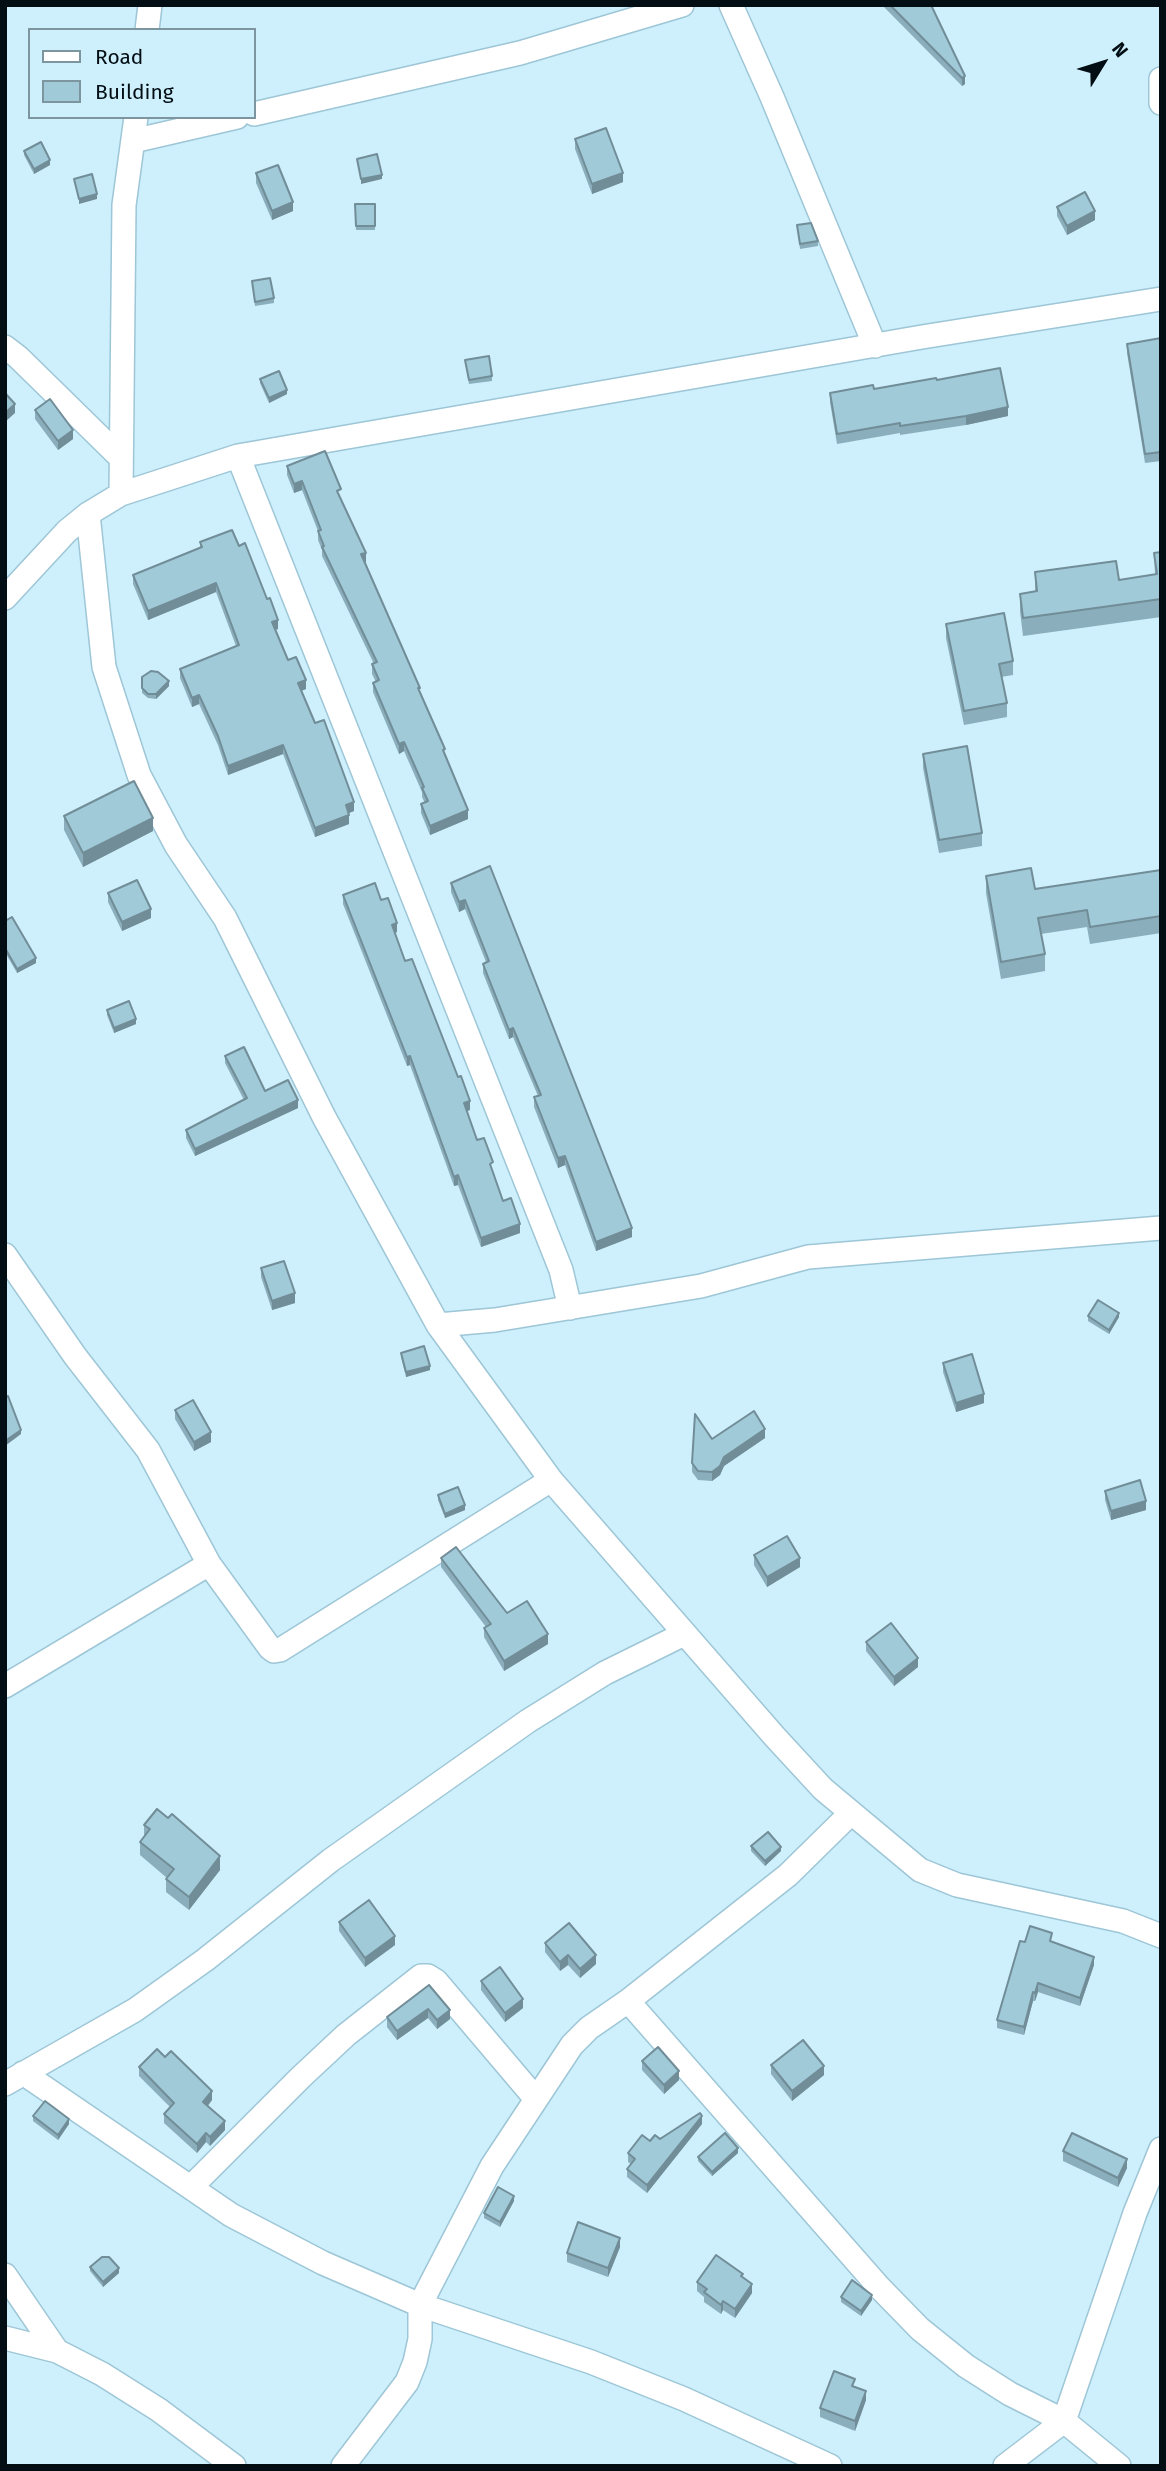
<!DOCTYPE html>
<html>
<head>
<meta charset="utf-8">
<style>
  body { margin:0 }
  #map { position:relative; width:1166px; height:2471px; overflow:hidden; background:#ceeffc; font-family:"Fira Sans",sans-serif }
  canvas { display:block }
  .frame { position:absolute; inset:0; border:7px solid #020e13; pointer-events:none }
  .legend { position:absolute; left:28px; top:28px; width:228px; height:91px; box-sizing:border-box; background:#ceeffc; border:2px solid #7c959f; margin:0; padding:9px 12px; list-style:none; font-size:21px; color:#020e13 }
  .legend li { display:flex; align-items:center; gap:14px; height:35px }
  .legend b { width:35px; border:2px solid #7c959f }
  .north { position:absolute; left:1068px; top:28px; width:70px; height:70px; -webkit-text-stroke:5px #ceeffc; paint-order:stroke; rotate:52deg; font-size:19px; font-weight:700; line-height:28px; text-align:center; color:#020e13 }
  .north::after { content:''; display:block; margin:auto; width:24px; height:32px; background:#020e13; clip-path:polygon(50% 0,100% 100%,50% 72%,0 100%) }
</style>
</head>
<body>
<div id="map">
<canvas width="1166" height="2471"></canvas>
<div class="frame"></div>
<ul class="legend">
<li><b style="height:9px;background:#fff"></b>Road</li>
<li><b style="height:19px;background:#a1cad9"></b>Building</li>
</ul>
<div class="north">N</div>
</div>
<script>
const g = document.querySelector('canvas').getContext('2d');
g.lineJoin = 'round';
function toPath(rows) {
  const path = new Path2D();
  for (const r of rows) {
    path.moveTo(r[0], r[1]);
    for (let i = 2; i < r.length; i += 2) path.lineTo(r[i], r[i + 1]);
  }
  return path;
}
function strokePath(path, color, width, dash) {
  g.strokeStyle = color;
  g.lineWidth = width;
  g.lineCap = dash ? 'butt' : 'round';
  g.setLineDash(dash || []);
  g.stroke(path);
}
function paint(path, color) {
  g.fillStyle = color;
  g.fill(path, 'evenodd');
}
const street = toPath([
  [731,5,772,97,875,346],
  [147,30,150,5],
  [1161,79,1161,103],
  [254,114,520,53,682,5],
  [133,141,237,117],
  [5,347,18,357,120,457],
  [238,456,561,1270,570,1308],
  [121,494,124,205,136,117],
  [88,514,104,667,139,775,176,845,225,918,324,1117,438,1325,551,1480,775,1737,823,1789,920,1870,957,1885,1123,1921,1161,1936],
  [5,598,67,531,88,514,121,494,238,456,922,337,1161,299],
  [5,1255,75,1356,148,1450,209,1564,270,1648,274,1651,280,1650,551,1480],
  [438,1325,495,1320,701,1286,808,1257,1161,1228],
  [5,1686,209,1564],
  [628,2001,788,1875,851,1813],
  [23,2073,231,2215,323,2263,420,2305,591,2362,684,2399,830,2466],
  [5,2084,135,2010,205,1960,331,1860,528,1721,605,1673,684,1634],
  [191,2187,301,2077,346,2035,421,1976,428,1976,436,1981,536,2099],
  [5,2275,57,2351],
  [5,2338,57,2351,102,2374,159,2410,234,2466],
  [343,2466,407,2382,415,2362,420,2339,420,2305,492,2166,572,2045,589,2028,628,2001,879,2287,920,2329,966,2366,1010,2394,1064,2421,1005,2466],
  [1119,2466,1064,2421,1135,2213,1161,2149]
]);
strokePath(street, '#9dc6d6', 26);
strokePath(street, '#fff', 23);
paint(toPath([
  [882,5,924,5,965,84,962,86],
  [575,139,623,182,592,194,575,149],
  [24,151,50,165,34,174,24,155],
  [256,173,293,211,272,220,256,183],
  [355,204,375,204,375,230,356,230],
  [1057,207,1095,220,1067,235,1057,216],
  [797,225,818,241,818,246,800,249],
  [252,281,274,298,274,303,255,306],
  [1161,338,1161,461,1145,463,1127,353,1127,344],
  [465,360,492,376,492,381,469,384],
  [260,379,287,394,269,403,260,383],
  [937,380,1008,416,966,425,900,435,900,433,837,444,830,402,830,393,874,389],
  [35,410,73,439,58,450,35,419],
  [287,466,341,498,365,562,420,692,445,755,468,819,430,835,421,813,421,804,425,803,422,797,422,792,404,751,399,754,373,692,373,683,376,682,372,674,372,664,374,664,322,556,322,550,318,540,318,531,302,490,294,493,287,475],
  [200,542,239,546,278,629,275,630,288,660,306,689,301,691,354,811,349,813,349,824,315,837,283,754,228,775,218,745,199,704,192,707,180,678,180,669,236,646,216,592,148,620,133,584,133,575,200,547],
  [1161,552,1161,617,1023,636,1020,611,1020,594,1035,591,1035,572,1119,580,1155,574,1154,553],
  [946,624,1013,661,1013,675,1001,677,1007,703,1007,717,964,725,946,638],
  [142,677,169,686,156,699,148,698,142,693],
  [923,754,982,833,982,846,939,853,923,768],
  [64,816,153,831,83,867,64,830],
  [490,866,632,1237,596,1251,565,1165,558,1168,534,1107,534,1097,538,1096,513,1037,509,1039,483,973,483,964,486,962,465,909,459,912,451,892,451,883],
  [1161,870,1161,933,1090,944,1087,927,1041,934,1045,954,1045,971,1001,979,986,893,986,876,1035,889],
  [108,893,151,918,122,931,108,902],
  [343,895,381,900,397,932,395,933,405,961,470,1110,466,1111,477,1140,493,1172,503,1201,520,1233,481,1247,458,1185,454,1186,410,1065,407,1066,343,904],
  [5,921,36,963,17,973,5,952],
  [107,1010,136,1024,114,1033,107,1015],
  [225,1056,265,1091,298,1108,195,1156,186,1138,186,1130,244,1100,225,1063],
  [261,1268,295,1303,272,1310,261,1277],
  [1088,1316,1119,1317,1109,1334,1088,1321],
  [401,1353,430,1370,406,1377,401,1357],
  [943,1363,984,1403,956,1412,943,1372],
  [175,1410,211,1442,194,1451,175,1419],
  [765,1438,724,1466,720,1475,712,1481,698,1480,692,1472,692,1463,712,1439],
  [1105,1491,1146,1510,1111,1520,1105,1500],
  [438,1495,465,1510,445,1518,438,1500],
  [754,1555,800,1567,767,1587,754,1565],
  [441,1558,507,1613,548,1644,504,1671,484,1637,484,1628,486,1627,441,1567],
  [866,1642,918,1667,894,1686,866,1651],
  [144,1825,220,1870,189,1910,166,1892,166,1879,167,1878,140,1855,140,1842,144,1836],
  [751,1846,781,1851,765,1866,751,1851],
  [339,1922,395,1945,365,1967,339,1931],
  [1025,1942,1052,1942,1094,1965,1080,2006,1038,1992,1035,2001,1033,2001,1024,2035,997,2028,997,2020],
  [545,1943,596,1964,580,1978,568,1965,560,1971,545,1952],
  [481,1981,523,2008,505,2022,481,1990],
  [429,1985,450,2019,437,2029,428,2018,397,2040,387,2027,387,2017],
  [642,2061,679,2080,664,2094,642,2070],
  [771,2065,824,2075,792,2101,771,2074],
  [139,2067,212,2100,208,2106,225,2130,210,2146,206,2142,197,2153,164,2123,164,2114,170,2107,139,2076],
  [33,2116,69,2124,58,2140,33,2121],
  [702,2124,647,2193,627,2177,627,2169,631,2164,628,2162,628,2153,650,2141],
  [1063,2151,1127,2168,1118,2187,1063,2161],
  [738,2153,712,2176,698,2161,698,2157],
  [514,2201,500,2227,484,2218,484,2213],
  [620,2247,608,2277,567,2262,567,2253],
  [90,2267,119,2273,103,2287,90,2271],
  [743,2277,752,2293,735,2318,723,2310,721,2314,704,2302,704,2297,697,2291,697,2282],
  [841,2297,872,2300,861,2316,841,2302],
  [855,2387,866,2400,855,2431,820,2417,820,2408]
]), '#8aaebb');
paint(toPath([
  [965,76,965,84,962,86,962,78],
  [50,160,50,165,34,174,34,169],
  [623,173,623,182,592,194,592,184],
  [382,175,382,179,361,184,361,179],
  [97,194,97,199,79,204,79,199],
  [293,202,293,211,272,220,272,211],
  [1095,211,1095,220,1067,235,1067,226],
  [287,390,287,394,269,403,269,398],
  [15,404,15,413,5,422,5,413],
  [1008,407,1008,416,966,425,966,416],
  [73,430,73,439,58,450,58,441],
  [302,481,302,490,294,493,294,484],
  [366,553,366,562,361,564,361,554],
  [216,583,216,592,148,620,148,611],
  [278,620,278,629,272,631,272,622],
  [306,680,306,689,298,692,298,683],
  [169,681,169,686,156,699,156,694],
  [199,695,199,704,192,707,192,698],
  [404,742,404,751,399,754,399,744],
  [283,745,283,754,228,775,228,766],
  [354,802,354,811,346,814,346,805],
  [468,810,468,819,430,835,430,826],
  [349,815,349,824,315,837,315,828],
  [153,818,153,831,83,867,83,853],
  [465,900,465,909,459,912,459,902],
  [151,909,151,918,122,931,122,922],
  [397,923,397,932,392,934,392,925],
  [36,958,36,963,17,973,17,969],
  [136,1019,136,1024,114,1033,114,1028],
  [513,1028,513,1037,509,1039,509,1030],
  [410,1056,410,1065,407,1066,407,1057],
  [298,1100,298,1108,195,1156,195,1149],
  [470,1101,470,1110,464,1112,464,1103],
  [565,1156,565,1165,558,1168,558,1158],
  [458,1175,458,1185,454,1186,454,1177],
  [520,1224,520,1233,481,1247,481,1238],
  [632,1228,632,1237,596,1251,596,1242],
  [295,1293,295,1303,272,1310,272,1301],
  [1119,1313,1119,1317,1109,1334,1109,1330],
  [430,1366,430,1370,406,1377,406,1372],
  [984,1394,984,1403,956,1412,956,1403],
  [765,1429,765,1438,724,1466,720,1475,712,1481,712,1472,724,1457],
  [21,1430,21,1434,5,1446,5,1441],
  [211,1432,211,1442,194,1451,194,1442],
  [1146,1501,1146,1510,1111,1520,1111,1511],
  [465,1505,465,1510,445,1518,445,1514],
  [800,1558,800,1567,767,1587,767,1577],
  [548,1634,548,1644,504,1671,504,1661],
  [918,1658,918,1667,894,1686,894,1677],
  [781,1847,781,1851,765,1866,765,1861],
  [220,1856,220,1870,189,1910,189,1897],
  [395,1936,395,1945,365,1967,365,1958],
  [568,1955,568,1965,560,1971,560,1962],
  [596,1955,596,1964,580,1978,580,1969],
  [1094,1957,1094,1965,1080,2006,1080,1998],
  [1038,1983,1038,1992,1035,2001,1035,1993],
  [1033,1992,1033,2001,1024,2035,1024,2027],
  [523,1999,523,2008,505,2022,505,2013],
  [428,2009,428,2018,397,2040,397,2031],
  [450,2010,450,2019,437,2029,437,2020],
  [824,2066,824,2075,792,2101,792,2091],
  [679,2071,679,2080,664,2094,664,2085],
  [212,2091,212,2100,203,2111,203,2102],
  [702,2116,702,2124,647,2193,647,2185],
  [69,2119,69,2124,58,2140,58,2135],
  [225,2121,225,2130,210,2146,210,2137],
  [206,2133,206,2142,197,2153,197,2144],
  [738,2148,738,2153,712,2176,712,2172],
  [1127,2159,1127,2168,1118,2187,1118,2178],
  [514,2196,514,2201,500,2227,500,2222],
  [620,2238,620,2247,608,2277,608,2268],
  [119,2268,119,2273,103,2287,103,2282],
  [752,2284,752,2293,735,2318,735,2309],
  [872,2295,872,2300,861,2316,861,2311],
  [723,2301,723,2310,721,2314,721,2305],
  [866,2391,866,2400,855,2431,855,2421]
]), '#718d98');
const building = toPath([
  [890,5,924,5,925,6,931,5,965,76,962,78,890,5],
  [606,128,623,173,592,184,575,139,606,128],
  [41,142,50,160,34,169,24,151,41,142],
  [377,154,382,175,361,179,357,159,377,154],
  [278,165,293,202,272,211,256,173,278,165],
  [92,174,97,194,79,199,74,179,92,174],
  [1085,192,1095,211,1067,226,1057,207,1085,192],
  [355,204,375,204,375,226,356,226,355,204],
  [811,223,818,241,800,244,797,225,811,223],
  [270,278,274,298,255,302,252,281,270,278],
  [1161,338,1161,452,1145,454,1127,344,1161,338],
  [489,356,492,376,469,380,465,360,489,356],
  [1000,368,1008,407,966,416,900,426,900,423,837,434,830,393,873,385,874,389,936,378,937,380,1000,368],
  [279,371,287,390,269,398,260,379,279,371],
  [5,393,15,404,5,413,5,393],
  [50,399,73,430,58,441,35,410,50,399],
  [325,451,341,489,337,491,366,553,361,554,420,688,418,688,445,749,443,750,468,810,430,826,421,804,428,801,422,788,424,787,404,742,399,744,373,683,379,680,372,664,377,662,322,547,324,546,318,531,321,530,302,481,294,484,287,466,325,451],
  [232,530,239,546,245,543,267,599,270,598,278,620,272,622,288,660,296,657,306,680,298,683,315,723,324,720,354,802,346,805,349,815,315,828,283,745,228,766,218,736,199,695,192,698,180,669,239,645,216,583,148,611,133,575,202,547,200,542,232,530],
  [1161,552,1161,599,1023,618,1020,594,1037,591,1035,572,1116,561,1119,580,1157,574,1154,553,1161,552],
  [1004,613,1013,661,999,664,1007,703,964,711,946,624,1004,613],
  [151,671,158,672,169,681,156,694,148,694,142,688,142,677,151,671],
  [967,746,982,833,939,840,923,754,967,746],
  [134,781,153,818,83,853,64,816,134,781],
  [490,866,632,1228,596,1242,565,1156,558,1158,534,1097,541,1095,513,1028,509,1030,483,964,489,961,465,900,459,902,451,883,490,866],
  [1031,868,1035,889,1161,870,1161,916,1090,927,1087,910,1038,918,1045,954,1001,962,986,876,1031,868],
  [137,880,151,909,122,922,108,893,137,880],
  [375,883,381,900,388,898,397,923,392,925,405,961,412,959,458,1077,461,1076,470,1101,464,1103,477,1140,484,1138,493,1162,490,1164,503,1201,511,1198,520,1224,481,1238,458,1175,454,1177,410,1056,407,1057,343,895,375,883],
  [12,917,36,958,17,969,5,948,5,921,12,917],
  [129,1001,136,1019,114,1028,107,1010,129,1001],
  [244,1047,265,1091,288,1080,298,1100,195,1149,186,1130,247,1098,225,1056,244,1047],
  [284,1261,295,1293,272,1301,261,1268,284,1261],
  [1098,1300,1119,1313,1109,1330,1088,1316,1098,1300],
  [424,1346,430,1366,406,1372,401,1353,424,1346],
  [972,1354,984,1394,956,1403,943,1363,972,1354],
  [8,1396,21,1430,5,1441,5,1397,8,1396],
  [193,1400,211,1432,194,1442,175,1410,193,1400],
  [754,1411,765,1429,724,1457,720,1466,712,1472,698,1471,692,1463,695,1414,712,1439,754,1411],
  [1140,1480,1146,1501,1111,1511,1105,1491,1140,1480],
  [458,1487,465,1505,445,1514,438,1495,458,1487],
  [787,1536,800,1558,767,1577,754,1555,787,1536],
  [456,1547,507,1613,527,1601,548,1634,504,1661,484,1628,491,1624,441,1558,456,1547],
  [891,1623,918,1658,894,1677,866,1642,891,1623],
  [157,1809,168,1818,172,1814,220,1856,189,1897,166,1879,174,1869,140,1842,150,1829,144,1825,157,1809],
  [768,1832,781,1847,765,1861,751,1846,768,1832],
  [369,1900,395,1936,365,1958,339,1922,369,1900],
  [569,1923,596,1955,580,1969,568,1955,560,1962,545,1943,569,1923],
  [1030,1926,1052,1933,1050,1941,1094,1957,1080,1998,1038,1983,1035,1993,1033,1992,1024,2027,997,2020,1020,1941,1025,1942,1030,1926],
  [500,1967,523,1999,505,2013,481,1981,500,1967],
  [429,1985,450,2010,437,2020,428,2009,397,2031,387,2017,429,1985],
  [803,2040,824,2066,792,2091,771,2065,803,2040],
  [658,2047,679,2071,664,2085,642,2061,658,2047],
  [157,2049,165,2057,171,2051,212,2091,203,2102,225,2121,210,2137,206,2133,197,2144,164,2114,174,2103,139,2067,157,2049],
  [45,2101,69,2119,58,2135,33,2116,45,2101],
  [700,2113,702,2116,647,2185,627,2169,635,2159,628,2153,642,2135,650,2141,655,2135,660,2139,700,2113],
  [725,2133,738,2148,712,2172,698,2157,725,2133],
  [1072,2133,1127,2159,1118,2178,1063,2151,1072,2133],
  [498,2187,514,2196,500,2222,484,2213,498,2187],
  [578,2222,620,2238,608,2268,567,2253,578,2222],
  [716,2255,743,2274,741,2276,752,2284,735,2309,723,2301,721,2305,704,2292,707,2289,697,2282,716,2255],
  [102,2257,109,2257,119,2268,103,2282,90,2267,102,2257],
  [852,2280,872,2295,861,2311,841,2297,852,2280],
  [834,2371,855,2379,852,2386,866,2391,855,2421,820,2408,834,2371]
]);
paint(building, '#a1cad9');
strokePath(building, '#718d98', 2);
</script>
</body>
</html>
